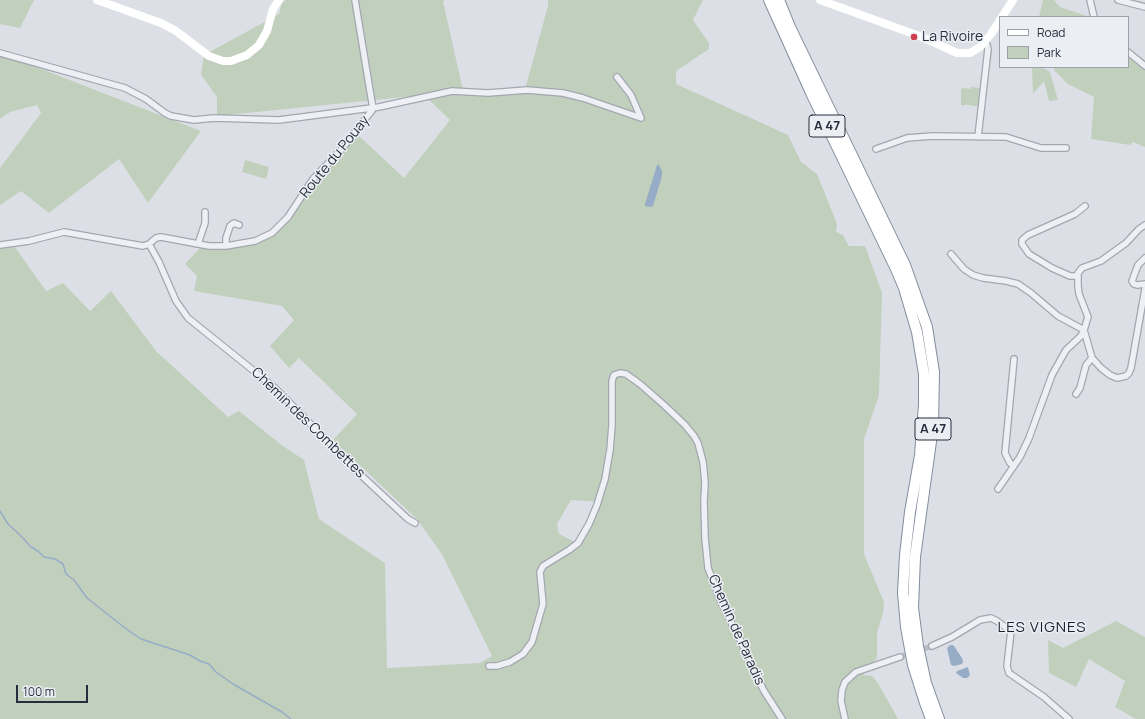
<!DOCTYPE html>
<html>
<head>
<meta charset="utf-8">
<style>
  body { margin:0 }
  #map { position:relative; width:1145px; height:719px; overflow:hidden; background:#dce0e6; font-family:Manrope,sans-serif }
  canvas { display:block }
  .legend { position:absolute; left:999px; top:16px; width:130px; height:52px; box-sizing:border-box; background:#ebeff4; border:1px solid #9ca1aa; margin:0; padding:5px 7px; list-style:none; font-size:12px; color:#262d3c }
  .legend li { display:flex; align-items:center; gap:8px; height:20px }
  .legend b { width:20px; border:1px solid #9ca1aa }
  .scale { position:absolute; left:16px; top:685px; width:72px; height:18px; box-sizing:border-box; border:2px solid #262d3c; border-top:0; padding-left:5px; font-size:12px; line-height:14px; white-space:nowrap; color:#262d3c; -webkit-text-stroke:3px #ebeff4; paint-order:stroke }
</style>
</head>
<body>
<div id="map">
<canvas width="1145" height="719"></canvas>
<ul class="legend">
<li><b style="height:5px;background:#fff"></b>Road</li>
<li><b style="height:11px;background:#c1d0bd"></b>Park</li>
</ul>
<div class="scale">100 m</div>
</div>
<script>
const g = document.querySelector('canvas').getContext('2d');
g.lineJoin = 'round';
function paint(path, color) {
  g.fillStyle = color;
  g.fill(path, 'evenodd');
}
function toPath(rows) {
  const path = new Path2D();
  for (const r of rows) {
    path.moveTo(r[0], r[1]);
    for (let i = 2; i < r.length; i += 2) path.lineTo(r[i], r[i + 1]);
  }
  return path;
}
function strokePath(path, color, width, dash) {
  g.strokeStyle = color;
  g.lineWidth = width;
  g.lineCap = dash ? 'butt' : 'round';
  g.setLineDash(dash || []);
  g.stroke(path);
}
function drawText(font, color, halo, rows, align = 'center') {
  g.font = font + ' Manrope,sans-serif';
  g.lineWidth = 3;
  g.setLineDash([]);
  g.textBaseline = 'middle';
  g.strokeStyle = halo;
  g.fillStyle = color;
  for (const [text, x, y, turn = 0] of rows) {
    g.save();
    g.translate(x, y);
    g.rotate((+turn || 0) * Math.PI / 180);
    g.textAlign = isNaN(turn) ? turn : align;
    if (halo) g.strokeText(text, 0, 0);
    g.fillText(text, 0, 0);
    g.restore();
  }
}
paint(toPath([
  [0,0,34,0,20,28,0,24],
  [286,0,446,0,443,1,464,95,524,93,548,6,548,0,703,0,693,20,709,43,709,49,676,71,676,84,788,135,801,162,817,174,837,224,836,232,843,235,849,246,865,246,882,293,879,395,864,439,864,554,884,602,883,613,877,633,877,658,863,675,872,676,878,683,898,719,0,719,0,247,15,247,46,291,63,283,90,311,111,291,156,351,228,417,239,411,283,446,304,460,319,519,385,563,387,668,480,663,492,656,443,556,417,519,333,440,357,414,299,358,289,368,270,346,294,320,282,306,194,291,197,276,185,264,201,247,222,248,272,236,285,224,314,181,359,136,404,178,450,120,424,95,217,116,217,97,201,75,204,55,279,14,282,3],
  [571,500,600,502,579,544,559,534,557,524],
  [1043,0,1054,0,1060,7,1090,17,1039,17],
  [0,53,201,131,148,203,119,159,49,213,21,191,0,205,0,168,41,113,37,105,10,112,0,119],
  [1128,54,1145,68,1145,147,1133,142,1130,145,1091,139,1094,97,1068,84,1054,70,1054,67,1128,67],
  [1032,67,1042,67,1050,72,1058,100,1049,101,1044,81,1033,94],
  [964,87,964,88,971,89,971,87,980,88,981,91,979,91,978,102,980,103,978,106,971,106,971,105,964,105,964,106,961,105,961,89],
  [245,160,269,167,266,179,242,172],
  [1116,621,1145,637,1145,719,1136,719,1115,707,1125,681,1089,659,1076,687,1049,673,1048,640,1063,648]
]), '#c1d0bd');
paint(toPath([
  [657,165,659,165,662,171,662,176,653,206,651,207,645,206,645,204],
  [950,645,953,645,954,646,962,658,963,662,962,664,954,666,951,665,947,648],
  [968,667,970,675,967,678,963,678,956,673,957,671]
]), '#96acc7');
strokePath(toPath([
  [0,511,8,524,21,536,31,547,38,551,44,557,55,559,63,564,66,574,74,580,87,598,125,628,141,639,190,655,200,661,209,664,216,672,233,684,282,712,291,719]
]), '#96acc7', 1.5);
strokePath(toPath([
  [900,657,932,646]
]), '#b8bcc4', 5.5, [5.5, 3]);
const street = toPath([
  [1090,0,1094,17],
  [1118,0,1145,7],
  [1128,52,1145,66],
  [0,53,125,88,146,99,165,113,171,116,194,120,214,118,279,120,379,107,452,91,488,93,527,90,563,93,583,98,641,118,631,95,617,77],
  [978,137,988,49,987,45,985,42],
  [876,149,907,138,932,136,1006,137,1041,148,1066,148],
  [149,244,159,262,176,301,188,318,275,388,363,477,408,519,415,523],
  [198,244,205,223,205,212],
  [0,245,29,241,64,232,143,246,149,244,156,238,161,237,209,246,226,246,255,241,272,233,288,217,313,179,341,150,373,109,355,0],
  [226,246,226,238,230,226,234,223,239,225],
  [951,254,964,269,973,275,983,278,1006,281,1018,284,1031,293,1058,316,1084,330,1092,358,1101,368,1110,375,1117,378,1126,376,1129,373,1131,368,1145,289],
  [1145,258,1138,265,1132,281,1134,284,1137,285,1145,284],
  [1078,276,1070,276,1052,268,1029,254,1022,244,1022,240,1028,235,1075,214,1085,206],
  [1076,394,1080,388,1086,365,1092,358],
  [1014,466,1010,463,1005,453,1014,359],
  [998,489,1020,457,1029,438,1052,375,1066,350,1081,336,1084,330,1088,317,1079,294,1078,286,1078,273,1082,268,1101,261,1126,243,1139,229,1145,225],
  [932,646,952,637,980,620,991,618,997,621,1011,631,1007,666,1009,673,1044,697,1069,719],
  [489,666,497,666,510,662,523,654,532,642,543,604,540,572,543,566,569,550,578,543,589,524,597,505,605,479,610,450,612,425,612,381,614,375,620,373,626,374,640,384,664,405,685,425,694,436,698,443,703,462,705,482,704,501,705,538,708,568,722,604,745,650,757,677,764,691,782,719],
  [845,719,841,701,842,690,845,682,856,672,900,657]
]);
const highway = toPath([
  [769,0,812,95,896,269,904,288,917,332,924,374,924,405,920,455,910,512,905,555,903,593,906,627,913,665,925,703,931,719],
  [779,0,790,27,905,265,927,327,934,372,933,427,915,557,913,608,918,646,926,683,939,719]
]);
strokePath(street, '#a2a7b0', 8);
strokePath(highway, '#838d9d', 12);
strokePath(street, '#eff0f5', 5.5);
strokePath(toPath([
  [97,0,161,23,176,31,209,56,223,61,231,61,247,55,259,45,267,31,273,9,279,0],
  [820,0,922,37,957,53,970,53,980,47,991,34,1000,20],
  [1002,17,1013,0]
]), '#fff', 8);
strokePath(highway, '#fff', 10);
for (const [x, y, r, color] of [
  [914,37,4,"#ce3f4f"]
]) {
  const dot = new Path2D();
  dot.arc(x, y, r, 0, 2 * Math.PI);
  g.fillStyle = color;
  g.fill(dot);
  strokePath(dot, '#ebeff4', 1.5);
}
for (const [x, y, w] of [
  [827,126,36],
  [933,429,36]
]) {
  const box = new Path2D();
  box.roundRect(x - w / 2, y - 11, w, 22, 3);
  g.fillStyle = '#ebeff4';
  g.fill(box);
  strokePath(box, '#262d3c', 1);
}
drawText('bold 13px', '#262d3c', null, [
  ["A 47",827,126],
  ["A 47",933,429]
]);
drawText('14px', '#262d3c', '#ebeff4', [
  ["La Rivoire",922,37]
], 'left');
drawText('14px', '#262d3c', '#ebeff4', [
  ["Route du Pouay",335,157,-51],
  ["Chemin des Combettes",308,423,44],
  ["Chemin de Paradis",736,630,66]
]);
g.letterSpacing = '1px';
drawText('15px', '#181f2d', '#ebeff4', [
  ["LES VIGNES",1042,628]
]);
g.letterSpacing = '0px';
</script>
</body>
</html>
